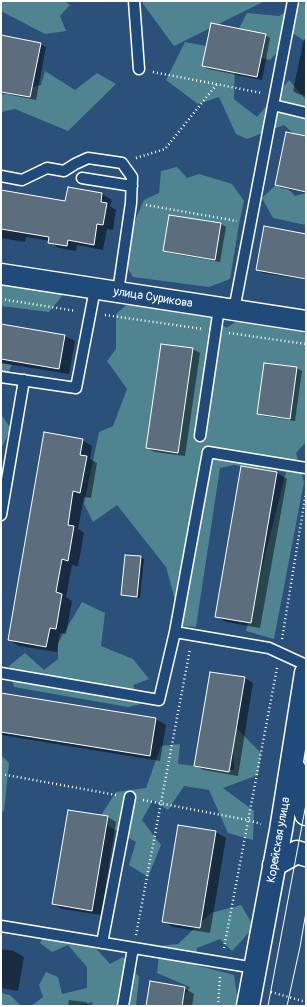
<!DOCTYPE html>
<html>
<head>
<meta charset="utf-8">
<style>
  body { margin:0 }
  #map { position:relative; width:307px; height:1007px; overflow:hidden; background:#2b517b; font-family:Pangolin,sans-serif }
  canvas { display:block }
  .frame { position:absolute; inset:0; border:2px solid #fff; pointer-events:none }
</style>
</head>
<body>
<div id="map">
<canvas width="307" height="1007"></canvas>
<div class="frame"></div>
</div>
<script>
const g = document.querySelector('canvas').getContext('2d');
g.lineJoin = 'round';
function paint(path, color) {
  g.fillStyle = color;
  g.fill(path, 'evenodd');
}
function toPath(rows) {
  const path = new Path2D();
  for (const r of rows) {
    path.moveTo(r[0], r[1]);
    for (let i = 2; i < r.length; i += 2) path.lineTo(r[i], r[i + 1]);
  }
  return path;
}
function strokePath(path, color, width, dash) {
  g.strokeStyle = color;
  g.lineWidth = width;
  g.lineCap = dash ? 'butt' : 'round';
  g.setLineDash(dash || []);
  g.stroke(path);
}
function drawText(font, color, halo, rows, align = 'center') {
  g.font = font + ' Pangolin,sans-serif';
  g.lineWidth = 3.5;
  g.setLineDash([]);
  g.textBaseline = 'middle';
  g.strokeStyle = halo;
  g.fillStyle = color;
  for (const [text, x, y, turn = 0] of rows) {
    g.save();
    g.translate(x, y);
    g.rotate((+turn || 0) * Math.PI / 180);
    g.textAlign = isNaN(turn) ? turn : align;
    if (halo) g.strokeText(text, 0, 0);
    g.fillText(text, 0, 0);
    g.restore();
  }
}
paint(toPath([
  [1,1,64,1,70,5,60,16,66,31,45,34,1,11],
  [143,1,265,1,174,46,143,4],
  [302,2,306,3,306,42,294,34,270,60,240,52,236,34,247,13,279,16],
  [185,42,222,49,235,64,234,99,257,117,289,80,306,100,306,140,303,142,284,125,247,139,236,134,219,97,198,104,166,80],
  [45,71,75,90,97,73,116,84,68,131,15,109,1,112,1,95,41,85],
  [177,167,187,178,199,174,232,184,244,201,239,224,230,279,209,287,133,277,120,255,144,200,159,193,161,171],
  [280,181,295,196,306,193,306,225,273,218,262,198],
  [1,269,66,291,49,312,1,306],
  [138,295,196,296,226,328,255,310,284,314,306,335,306,442,296,453,304,482,274,639,246,631,286,472,234,465,220,468,196,627,182,626,166,567,117,505,93,522,84,504,99,432,113,426,127,389,107,361,116,349,116,314],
  [1,363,12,365,1,387],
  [1,414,11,429,1,449],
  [82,602,105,613,101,646,133,659,149,679,133,685,141,704,128,707,14,687,9,666,25,653,44,670,58,659,58,643],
  [232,724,261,753,258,775,223,788,254,811,253,840,228,833,209,790,184,786,168,810,153,800,142,820,161,845,148,877,129,865,136,842,98,820,116,792,146,788,161,746,180,744,178,764,234,770],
  [1,755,9,763,4,811,1,811],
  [241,905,254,927,232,951,220,939,197,948,195,965,234,975,238,1002,236,1006,180,1006,179,1004,190,987,157,973,160,946,178,944,211,913],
  [49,928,64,940,82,933,110,964,123,957,139,977,136,1006,93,1006,92,1002,78,1006,31,1006,43,997,39,985,46,972,58,977,62,994,87,988,87,967,68,945,52,952,40,943],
  [1,993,10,995,21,1006,1,1006]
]), '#508491');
paint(toPath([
  [265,35,270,38,262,80,208,69,203,66],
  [1,36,40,44,46,47,36,100,1,93],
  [304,39,306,40,306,96,298,94,293,91],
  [306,137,306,193,281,188,276,185],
  [1,191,66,202,102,194,112,200,110,206,116,210,113,230,107,229,103,250,77,245,76,251,59,248,49,242,50,241,26,237,25,242,1,238],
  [221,224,226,227,220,262,169,253,164,250],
  [306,235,306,280,263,273,257,270],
  [1,325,65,336,75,341,69,374,1,363],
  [193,349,200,353,185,456,155,452,147,448],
  [265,364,297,368,302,371,295,421,263,416,258,413],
  [82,440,92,446,90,459,97,463,91,498,84,497,78,529,84,533,78,566,72,565,66,597,72,601,66,634,60,633,57,652,19,646,9,640],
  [242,468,277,473,287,479,260,628,226,622,216,616],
  [126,556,141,557,144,559,140,598,124,596,122,595],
  [245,678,253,683,238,776,204,770,196,766],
  [1,694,156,719,166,725,160,761,1,735],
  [69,811,108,817,116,822,101,915,62,909,53,904],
  [216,832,226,838,210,933,173,927,163,921],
  [1,949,14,951,24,957,18,991,1,988],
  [184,988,194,994,192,1006,147,1006],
  [69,1000,85,1002,87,1003,87,1006,68,1006]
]), '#0007');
const building = toPath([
  [211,23,266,34,257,77,202,66,211,23],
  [1,35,41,43,30,97,1,92,1,35],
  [286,132,306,136,306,192,275,185,286,132],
  [68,187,102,193,101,202,107,203,103,225,97,224,94,245,68,240,67,246,48,243,49,237,1,229,1,190,65,201,68,187],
  [169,215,221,223,215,260,163,251,169,215],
  [264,226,306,234,306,279,256,270,264,226],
  [1,324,65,335,59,369,1,359,1,324],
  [161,344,193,348,178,453,146,448,161,344],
  [264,363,297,367,290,419,257,414,264,363],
  [44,432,83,439,80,455,87,456,80,493,73,491,68,525,74,526,68,561,62,559,56,592,62,594,56,629,50,628,46,647,8,640,44,432],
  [241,466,277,472,251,623,215,617,241,466],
  [125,555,141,556,137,597,121,595,125,555],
  [210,672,245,677,229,772,194,766,210,672],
  [1,693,156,718,150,756,1,732,1,693],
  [68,810,108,816,92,911,52,904,68,810],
  [178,825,216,831,200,928,162,922,178,825],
  [150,981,185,987,182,1006,146,1006,150,981]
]);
paint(building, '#5c6e7d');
strokePath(building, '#fff', 1);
const lane = toPath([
  [134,1,139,69],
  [273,105,306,113],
  [1,176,22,180,47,168,64,171,75,164,88,158,122,163,132,177,131,203,118,292],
  [82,178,132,186],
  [234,310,293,1],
  [1,377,76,388,95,289],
  [200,436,219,308],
  [1,515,24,380],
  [175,632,208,452,306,468],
  [1,673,159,700,175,632,269,648,306,665],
  [1,926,255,968],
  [102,943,130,797],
  [123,1006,133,948]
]);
const street = toPath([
  [1,274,306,321]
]);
const secondary = toPath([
  [295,770,306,814],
  [274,865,297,852,306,855],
  [248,1006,281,830,306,673]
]);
strokePath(lane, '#fff', 13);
strokePath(street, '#fff', 23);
strokePath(secondary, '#fff', 25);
strokePath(toPath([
  [153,72,262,93],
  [136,158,165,149,217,84],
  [146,205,237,221],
  [1,299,76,311],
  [105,315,203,329],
  [229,333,306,344],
  [282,639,306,492],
  [1,774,116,795],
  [143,800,248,820,261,824],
  [136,935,190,649],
  [224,948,277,668],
  [271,992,306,1002],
  [218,1006,220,977]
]), '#fff', 2.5, [1, 3]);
strokePath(lane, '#1f4a7a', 10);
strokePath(street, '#1f4a7a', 20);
strokePath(secondary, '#1f4a7a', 22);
strokePath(toPath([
  [268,1006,306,804],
  [287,1006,300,947,306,912]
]), '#fff', 1);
drawText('12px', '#fff', '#1f4a7a', [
  ["улица Сурикова",153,298,9],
  ["Корейская улица",279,840,-80]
]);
</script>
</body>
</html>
